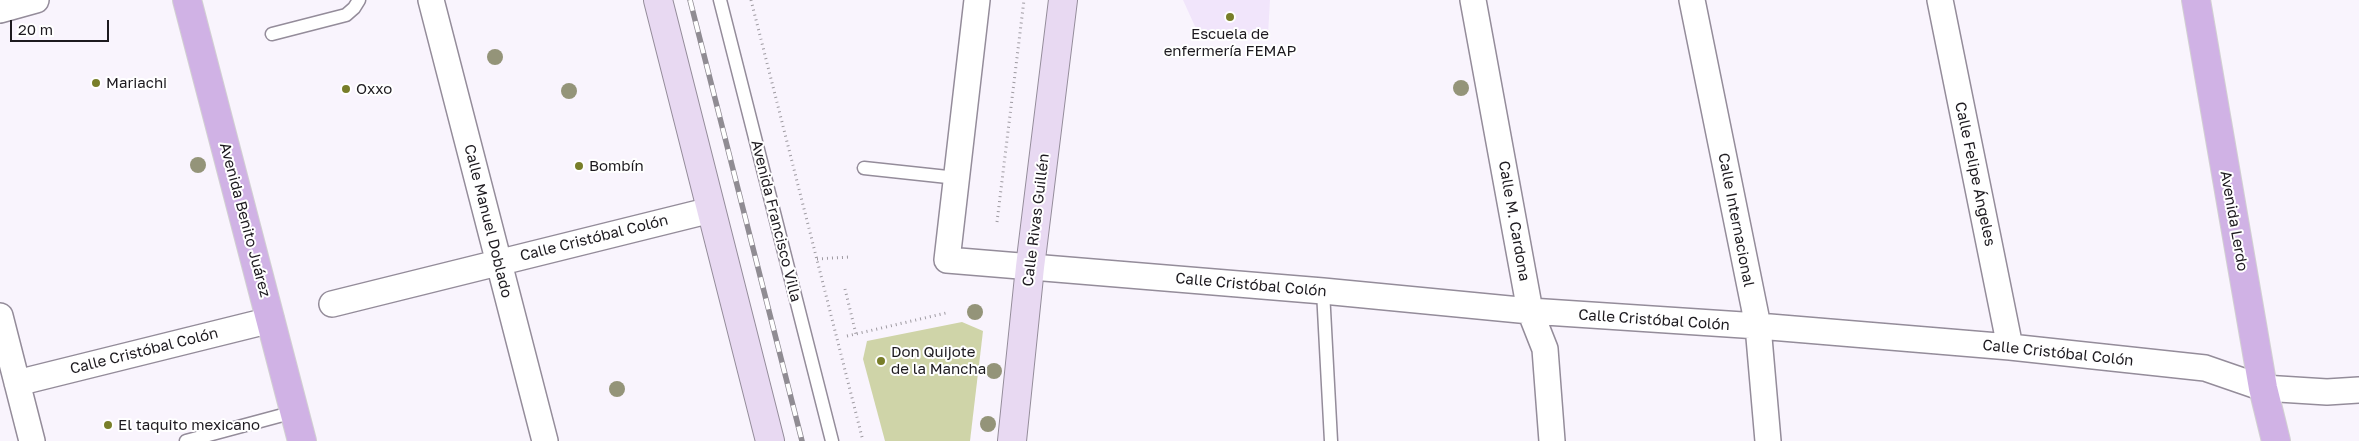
<!DOCTYPE html>
<html>
<head>
<meta charset="utf-8">
<style>
  body { margin:0 }
  #map { position:relative; width:2359px; height:441px; overflow:hidden; background:#f9f4fd; font-family:"Golos Text",sans-serif }
  canvas { display:block }
  .scale { position:absolute; left:10px; top:20px; width:99px; height:22px; box-sizing:border-box; border:2px solid #1d1a1f; border-top:0; padding-left:6px; font-size:15px; line-height:18px; white-space:nowrap; color:#1d1a1f; -webkit-text-stroke:4px #fff; paint-order:stroke }
</style>
</head>
<body>
<div id="map">
<canvas width="2359" height="441"></canvas>
<div class="scale">20 m</div>
</div>
<script>
const g = document.querySelector('canvas').getContext('2d');
g.lineJoin = 'round';
function paint(path, color) {
  g.fillStyle = color;
  g.fill(path, 'evenodd');
}
function toPath(rows) {
  const path = new Path2D();
  for (const r of rows) {
    path.moveTo(r[0], r[1]);
    for (let i = 2; i < r.length; i += 2) path.lineTo(r[i], r[i + 1]);
  }
  return path;
}
function strokePath(path, color, width, dash) {
  g.strokeStyle = color;
  g.lineWidth = width;
  g.lineCap = dash ? 'butt' : 'round';
  g.setLineDash(dash || []);
  g.stroke(path);
}
function drawText(font, color, halo, rows, align = 'center') {
  g.font = font + ' "Golos Text",sans-serif';
  g.lineWidth = 4;
  g.setLineDash([]);
  g.textBaseline = 'middle';
  g.strokeStyle = halo;
  g.fillStyle = color;
  for (const [text, x, y, turn = 0] of rows) {
    g.save();
    g.translate(x, y);
    g.rotate((+turn || 0) * Math.PI / 180);
    g.textAlign = isNaN(turn) ? turn : align;
    if (halo) g.strokeText(text, 0, 0);
    g.fillText(text, 0, 0);
    g.restore();
  }
}
paint(toPath([
  [1183,0,1270,0,1268,35,1198,33]
]), '#f1e5fb');
paint(toPath([
  [962,322,983,331,970,441,885,441,863,359,867,341]
]), '#cfd4a8');
const lane = toPath([
  [720,0,832,441],
  [272,34,346,15,354,8,359,0],
  [864,168,957,178],
  [1323,291,1331,441],
  [186,441,294,412]
]);
const street = toPath([
  [431,0,545,441],
  [977,0,947,260,1323,291,1530,311,1758,326,2010,347,2205,368,2263,388,2327,392,2359,390],
  [1473,0,1530,311,1545,349,1552,441],
  [1692,0,1758,326,1768,441],
  [1940,0,2010,347],
  [0,10,36,0],
  [332,304,711,210],
  [0,316,32,441],
  [17,383,271,320]
]);
const secondary = toPath([
  [658,0,770,441],
  [1012,441,1030,267,1063,0]
]);
const primary = toPath([
  [187,0,302,441],
  [2196,0,2263,388,2276,441]
]);
strokePath(lane, '#948c9a', 15);
strokePath(street, '#948c9a', 28);
strokePath(secondary, '#948c9a', 30);
strokePath(primary, '#d2d1d2', 30);
strokePath(toPath([
  [751,0,863,441],
  [997,222,1024,0],
  [817,259,849,257],
  [845,289,856,334],
  [847,336,946,313]
]), '#9e9aa1', 3, [1, 4]);
strokePath(lane, '#fff', 12);
strokePath(street, '#fff', 25);
strokePath(secondary, '#e8d9f2', 28);
strokePath(primary, '#d0b2e5', 28);
const rail = toPath([
  [690,0,802,441]
]);
strokePath(rail, '#908c93', 5.5);
strokePath(rail, '#fff', 4, [11]);
g.fillStyle = '#949479';
for (const [x, y] of [
  [495,57],
  [1461,88],
  [569,91],
  [198,165],
  [975,312],
  [994,371],
  [617,389],
  [988,424]
]) {
  g.beginPath();
  g.arc(x, y, 8, 0, 2 * Math.PI);
  g.fill();
}
for (const [x, y, r, color] of [
  [1230,17,5,"#787e29"],
  [96,83,5,"#787e29"],
  [346,89,5,"#787e29"],
  [579,166,5,"#787e29"],
  [881,361,5,"#787e29"],
  [108,425,5,"#787e29"]
]) {
  const dot = new Path2D();
  dot.arc(x, y, r, 0, 2 * Math.PI);
  g.fillStyle = color;
  g.fill(dot);
  strokePath(dot, '#fff', 2);
}
drawText('15px', '#1d1a1f', '#fff', [
  ["Escuela de",1230,34,"center"],
  ["enfermería FEMAP",1230,51,"center"],
  ["Mariachi",106,83],
  ["Oxxo",356,89],
  ["Bombín",589,166],
  ["Don Quijote",891,352],
  ["de la Mancha",891,369],
  ["El taquito mexicano",118,425]
], 'left');
drawText('15px', '#1d1a1f', '#fff', [
  ["Calle Felipe Ángeles",1975,174,78],
  ["Avenida Benito Juárez",245,220,75],
  ["Calle Rivas Guillén",1036,220,-83],
  ["Calle Internacional",1736,220,79],
  ["Calle Manuel Doblado",488,221,76],
  ["Avenida Francisco Villa",776,221,76],
  ["Calle M. Cardona",1514,221,80],
  ["Avenida Lerdo",2234,221,80],
  ["Calle Cristóbal Colón",594,238,-14],
  ["Calle Cristóbal Colón",1251,285,5],
  ["Calle Cristóbal Colón",1654,320,4],
  ["Calle Cristóbal Colón",144,351,-14],
  ["Calle Cristóbal Colón",2058,353,6]
]);
</script>
</body>
</html>
